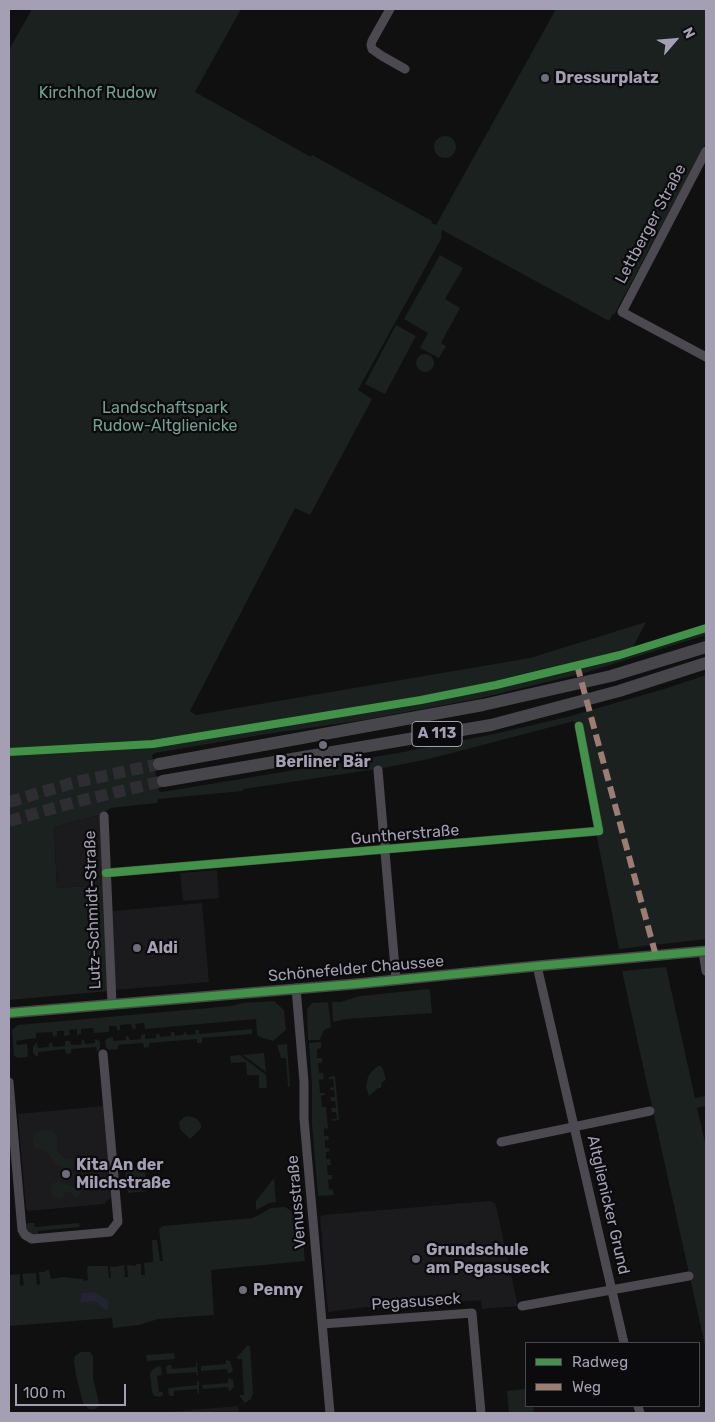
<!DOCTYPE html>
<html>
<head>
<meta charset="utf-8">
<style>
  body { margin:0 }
  #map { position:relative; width:715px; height:1422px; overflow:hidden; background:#101010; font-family:Rubik,sans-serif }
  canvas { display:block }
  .frame { position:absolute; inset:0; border:10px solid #a49fb3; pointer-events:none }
  .legend { position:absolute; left:525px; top:1342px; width:175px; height:65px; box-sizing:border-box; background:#0b0a0c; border:1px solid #48464f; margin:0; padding:6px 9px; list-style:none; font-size:15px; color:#a49fb3 }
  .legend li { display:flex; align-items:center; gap:10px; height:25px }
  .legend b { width:25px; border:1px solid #48464f }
  .north { position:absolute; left:650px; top:15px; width:50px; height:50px; -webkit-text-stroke:4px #0b0a0c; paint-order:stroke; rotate:63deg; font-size:14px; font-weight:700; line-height:20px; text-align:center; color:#a49fb3 }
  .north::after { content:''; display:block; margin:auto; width:18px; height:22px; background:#a49fb3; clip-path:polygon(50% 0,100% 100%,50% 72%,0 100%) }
  .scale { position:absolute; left:15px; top:1384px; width:111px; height:22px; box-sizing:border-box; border:2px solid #a49fb3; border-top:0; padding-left:6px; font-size:15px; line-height:18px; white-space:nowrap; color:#a49fb3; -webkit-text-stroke:4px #0b0a0c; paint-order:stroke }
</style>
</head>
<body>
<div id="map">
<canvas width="715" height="1422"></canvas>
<div class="frame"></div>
<ul class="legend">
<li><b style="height:6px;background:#419447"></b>Radweg</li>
<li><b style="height:6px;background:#9b7d72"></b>Weg</li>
</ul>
<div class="north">N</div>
<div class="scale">100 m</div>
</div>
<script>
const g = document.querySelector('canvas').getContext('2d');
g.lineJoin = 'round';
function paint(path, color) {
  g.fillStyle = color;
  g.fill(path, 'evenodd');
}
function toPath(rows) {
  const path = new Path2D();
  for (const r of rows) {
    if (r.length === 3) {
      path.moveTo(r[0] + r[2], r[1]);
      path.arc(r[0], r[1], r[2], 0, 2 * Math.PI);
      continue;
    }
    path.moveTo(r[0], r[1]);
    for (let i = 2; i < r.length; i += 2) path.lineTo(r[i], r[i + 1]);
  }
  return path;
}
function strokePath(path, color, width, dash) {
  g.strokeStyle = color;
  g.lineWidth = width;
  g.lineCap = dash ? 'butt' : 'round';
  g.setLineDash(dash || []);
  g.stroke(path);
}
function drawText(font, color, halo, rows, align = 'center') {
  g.font = font + ' Rubik,sans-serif';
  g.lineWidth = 4.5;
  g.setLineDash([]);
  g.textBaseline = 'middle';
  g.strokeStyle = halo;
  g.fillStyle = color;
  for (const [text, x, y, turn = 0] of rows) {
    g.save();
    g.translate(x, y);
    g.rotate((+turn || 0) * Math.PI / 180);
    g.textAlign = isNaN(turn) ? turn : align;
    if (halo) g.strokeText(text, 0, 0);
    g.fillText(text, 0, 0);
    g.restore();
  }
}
paint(toPath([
  [100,815,104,885,57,888,54,827],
  [217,870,219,898,183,901,180,873],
  [202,903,209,982,115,990,113,911],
  [103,1106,111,1197,104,1204,28,1211,26,1209,18,1114],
  [490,1201,495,1203,496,1206,518,1306,482,1309,481,1300,374,1309,367,1307,328,1312,320,1217,323,1215],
  [238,1406,239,1413,156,1413]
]), '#1b1a1c');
paint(toPath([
  [32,9,241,9,195,92,311,157,312,155,432,221,431,223,436,225,556,9,706,9,706,142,614,315,613,314,609,321,442,230,441,239,358,390,372,399,310,515,295,508,190,711,196,715,530,658,646,622,632,649,706,624,706,635,584,673,481,698,364,720,260,735,155,753,152,755,159,791,162,792,398,753,494,734,567,717,664,689,706,675,706,939,619,949,574,721,429,759,383,768,244,789,243,791,158,799,157,803,111,808,100,815,54,827,57,888,104,885,109,991,9,1000,9,50],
  [445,147,11],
  [440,255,463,268,445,299,460,308,441,343,446,346,439,358,420,348,428,333,404,319],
  [396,325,416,336,385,394,365,384],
  [425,363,9],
  [666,967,695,1098,706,1096,706,1106,697,1108,706,1147,706,1350,622,971],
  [428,989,430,991,432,1013,346,1019,333,1022,332,1002,340,1002,360,996],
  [274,1001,284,1010,286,1030,273,1041,260,1037,257,1035,256,1019,145,1029,144,1023,135,1024,136,1028,133,1030,131,1024,120,1025,120,1030,118,1031,116,1026,109,1026,109,1032,94,1033,93,1028,81,1029,81,1034,77,1035,77,1029,69,1030,70,1035,64,1036,64,1031,57,1031,57,1035,54,1037,52,1032,36,1033,36,1038,16,1041,17,1045,27,1044,28,1055,27,1057,18,1058,14,1056,12,1030,18,1025,231,1006,243,1003],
  [328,1002,331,1027,324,1030,321,1036,320,1040,308,1040,307,1009,312,1003],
  [252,1029,252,1034,202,1038,202,1043,197,1043,197,1039,149,1043,149,1047,144,1048,143,1043,118,1045,118,1049,109,1050,106,1047,105,1041,108,1038,113,1037,113,1041,126,1040,126,1036,128,1036,130,1040,141,1039,141,1035,145,1034,145,1039,156,1038,156,1035,159,1033,160,1037,171,1036,171,1032,174,1032,175,1036,183,1035,185,1031,187,1035,196,1034,195,1030,199,1030,199,1034],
  [95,1039,100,1041,100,1048,99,1051,97,1051,96,1047,71,1049,71,1053,66,1054,65,1049,38,1052,38,1056,36,1056,33,1053,33,1047,36,1043,37,1043,38,1048,49,1047,49,1044,52,1042,53,1047,65,1046,65,1041,70,1041,71,1045,81,1045,82,1040,84,1040,85,1044,95,1043],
  [321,1042,321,1048,317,1049,317,1058,322,1058,322,1063,318,1063,319,1073,323,1073,324,1079,319,1080,320,1093,325,1093,325,1095,321,1096,322,1107,326,1107,328,1128,324,1129,324,1136,328,1136,329,1140,325,1140,325,1148,329,1148,330,1151,326,1152,326,1159,330,1159,331,1165,327,1165,328,1175,332,1175,332,1179,328,1180,329,1189,333,1190,334,1195,319,1196,318,1196,312,1124,312,1085,309,1043],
  [287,1044,290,1086,288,1087,286,1058,281,1058,277,1045],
  [264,1053,266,1072,243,1055,263,1053],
  [240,1055,266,1075,267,1088,259,1088,259,1075,247,1075,246,1062,231,1063,230,1056],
  [378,1066,381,1066,383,1069,386,1080,382,1082,381,1088,378,1088,369,1096,366,1087,368,1077,372,1071],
  [335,1076,339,1120,333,1121,332,1119,337,1119,336,1112,332,1112,331,1108,336,1108,335,1101,331,1101,330,1097,335,1097,334,1090,330,1090,330,1088,334,1087,333,1079,329,1079,329,1077],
  [188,1116,196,1118,201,1124,201,1128,190,1139,180,1129,179,1122,184,1117],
  [43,1130,53,1131,58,1139,57,1148,59,1153,65,1158,72,1159,74,1165,70,1169,63,1168,55,1163,48,1154,41,1149,35,1149,33,1143,33,1138,37,1132],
  [145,1167,147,1191,128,1193,125,1169],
  [274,1178,276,1202,269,1203,256,1210,256,1201],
  [58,1181,68,1185,81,1188,81,1193,76,1198,71,1193,65,1192,64,1196,61,1199,56,1198,52,1195,50,1185],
  [285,1207,293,1212,301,1214,305,1261,211,1270,214,1315,158,1319,139,1325,113,1328,112,1318,9,1326,9,1275,20,1274,20,1286,24,1285,22,1274,36,1273,37,1285,40,1284,39,1272,45,1272,45,1271,49,1270,51,1279,63,1277,83,1279,84,1281,88,1280,87,1268,89,1266,108,1266,109,1278,111,1278,110,1266,114,1267,124,1265,125,1275,124,1277,128,1277,127,1265,136,1266,136,1264,141,1264,141,1275,145,1275,144,1263,153,1262,152,1240,157,1240,160,1261,163,1261,159,1229,163,1226,253,1218,271,1208],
  [28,1223,34,1223,35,1227,79,1223,80,1227,38,1231,38,1235,32,1236,27,1233,25,1225],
  [247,1346,250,1346,253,1393,251,1399,245,1403,244,1402,239,1395,244,1395,242,1359,237,1359,237,1357],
  [81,1352,90,1352,93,1356,93,1378,99,1403,98,1407,95,1409,89,1409,83,1403,76,1375,74,1362,75,1356],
  [174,1353,175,1359,147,1361,146,1355],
  [226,1360,230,1361,233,1371,228,1374,227,1369,201,1371,201,1366,226,1364],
  [196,1362,197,1362,198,1376,197,1376,196,1372,167,1374,166,1367,168,1365,171,1365,172,1369,196,1367],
  [158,1366,161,1367,162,1375,157,1376,159,1392,163,1392,163,1394,162,1396,159,1397,154,1396,152,1392,150,1374,152,1370],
  [228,1378,233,1380,234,1387,230,1391,229,1391,228,1387,203,1389,202,1385,228,1383],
  [197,1381,199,1381,199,1394,198,1394,197,1389,174,1391,174,1396,171,1396,169,1395,168,1388,197,1385],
  [526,1389,526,1406,533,1406,534,1413,509,1413,507,1391]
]), '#1a211f');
paint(toPath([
  [95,1292,109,1301,107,1311,95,1301,80,1303,82,1293]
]), '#232332');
strokePath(toPath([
  [9,802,72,783,159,764],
  [9,821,75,802,163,781]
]), '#2e2d31', 12, [12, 6]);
strokePath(toPath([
  [390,9,372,41,371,45,372,49,382,56,405,69],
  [706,151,622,312,706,357],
  [378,770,396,980],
  [104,816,112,1004],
  [106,873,599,831,579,726],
  [703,952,706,971],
  [537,966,624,1343],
  [296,988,304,1082,304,1119,330,1413],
  [9,1082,22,1230,25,1235,32,1239,110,1232,118,1222,103,1054],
  [501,1142,650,1111],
  [522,1306,689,1276],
  [322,1324,472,1313,481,1413],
  [638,1406,640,1413]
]), '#4c4a50', 9);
strokePath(toPath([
  [9,1013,355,984,537,966,706,951]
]), '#47464b', 11);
strokePath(toPath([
  [159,764,483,705,611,676,706,647],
  [163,781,491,725,619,691,706,663]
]), '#47464b', 12);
strokePath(toPath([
  [577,665,656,956]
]), '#9b7d72', 6, [12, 6]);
strokePath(toPath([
  [9,752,153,744,421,700,496,685,620,655,706,628],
  [106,873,599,831,579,726],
  [9,1013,355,984,537,966,706,951]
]), '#419447', 8);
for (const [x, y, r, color] of [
  [545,78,5,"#706d7a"],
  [323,745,5,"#706d7a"],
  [137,948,5,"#706d7a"],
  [66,1174,5,"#706d7a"],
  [416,1259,5,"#706d7a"],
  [243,1290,5,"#706d7a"]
]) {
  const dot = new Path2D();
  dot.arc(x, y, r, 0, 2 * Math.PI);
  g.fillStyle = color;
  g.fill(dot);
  strokePath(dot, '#0b0a0c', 2);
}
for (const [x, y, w] of [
  [437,734,50]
]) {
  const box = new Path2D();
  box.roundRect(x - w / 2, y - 12.5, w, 25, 4);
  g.fillStyle = '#0b0a0c';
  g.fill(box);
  strokePath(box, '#a49fb3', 1);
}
drawText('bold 15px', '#a49fb3', null, [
  ["A 113",437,734]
]);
drawText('bold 16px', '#a49fb3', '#0b0a0c', [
  ["Dressurplatz",555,78],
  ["Berliner Bär",323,762,"center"],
  ["Aldi",147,948],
  ["Kita An der",76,1165],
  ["Milchstraße",76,1183],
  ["Grundschule",426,1250],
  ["am Pegasuseck",426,1268],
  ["Penny",253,1290]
], 'left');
drawText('16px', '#73a190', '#0b0a0c', [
  ["Kirchhof Rudow",98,93],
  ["Landschaftspark",165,408],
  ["Rudow-Altglienicke",165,426]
]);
drawText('16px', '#a49fb3', '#0b0a0c', [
  ["Lettberger Straße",651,224,-62],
  ["Guntherstraße",405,835,-5],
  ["Lutz-Schmidt-Straße",93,910,-92],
  ["Schönefelder Chaussee",356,969,-5],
  ["Venusstraße",297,1202,-95],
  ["Altglienicker Grund",608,1205,77],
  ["Pegasuseck",416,1302,-4]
]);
</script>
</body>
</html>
